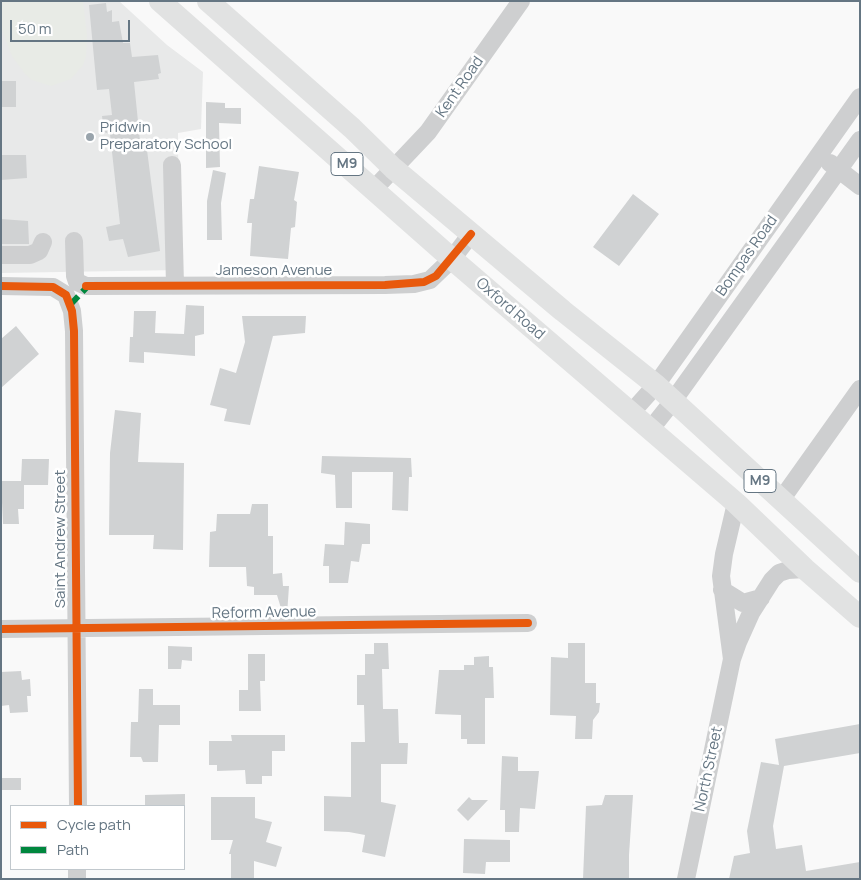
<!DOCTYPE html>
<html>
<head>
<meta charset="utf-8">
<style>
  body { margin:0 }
  #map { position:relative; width:861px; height:880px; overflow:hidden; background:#f9f9f9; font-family:Manrope,sans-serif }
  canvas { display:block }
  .frame { position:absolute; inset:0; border:2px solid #657683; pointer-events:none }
  .legend { position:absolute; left:10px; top:805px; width:175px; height:65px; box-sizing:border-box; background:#fff; border:1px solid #c1c8cd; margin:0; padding:6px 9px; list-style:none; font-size:15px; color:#657683 }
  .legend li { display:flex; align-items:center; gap:10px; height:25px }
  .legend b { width:25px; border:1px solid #c1c8cd }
  .scale { position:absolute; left:10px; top:20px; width:120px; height:22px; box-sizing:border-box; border:2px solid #657683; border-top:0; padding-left:6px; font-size:15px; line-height:18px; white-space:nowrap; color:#657683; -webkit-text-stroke:4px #fff; paint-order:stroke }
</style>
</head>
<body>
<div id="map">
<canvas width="861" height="880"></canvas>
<div class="frame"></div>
<ul class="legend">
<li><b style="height:6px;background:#e8590c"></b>Cycle path</li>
<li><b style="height:6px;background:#00873e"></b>Path</li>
</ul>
<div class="scale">50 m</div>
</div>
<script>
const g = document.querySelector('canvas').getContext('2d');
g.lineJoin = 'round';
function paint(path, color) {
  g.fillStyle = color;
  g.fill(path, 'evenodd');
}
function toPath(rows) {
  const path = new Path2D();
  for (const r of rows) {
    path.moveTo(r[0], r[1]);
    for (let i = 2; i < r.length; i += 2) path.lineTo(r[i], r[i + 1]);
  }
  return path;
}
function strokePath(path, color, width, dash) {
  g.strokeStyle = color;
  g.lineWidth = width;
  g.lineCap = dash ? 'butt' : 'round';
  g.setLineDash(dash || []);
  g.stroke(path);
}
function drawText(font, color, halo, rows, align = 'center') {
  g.font = font + ' Manrope,sans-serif';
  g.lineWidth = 5;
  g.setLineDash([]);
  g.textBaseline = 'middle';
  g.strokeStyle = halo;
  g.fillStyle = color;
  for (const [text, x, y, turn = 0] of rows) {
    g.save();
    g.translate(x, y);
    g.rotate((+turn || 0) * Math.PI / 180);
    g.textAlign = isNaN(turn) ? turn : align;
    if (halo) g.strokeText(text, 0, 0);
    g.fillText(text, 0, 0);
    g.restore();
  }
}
paint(toPath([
  [1,1,119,1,167,45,203,72,201,129,178,133,179,270,1,273]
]), '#e8e9e9');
paint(toPath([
  [1,1,83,1,87,35,86,56,83,65,71,79,51,86,32,80,25,74,12,56,2,30]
]), '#e8ebe6');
paint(toPath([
  [106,3,107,12,112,10,112,22,119,21,123,43,130,43,132,57,158,55,161,73,158,74,159,79,134,82,141,151,147,150,160,251,128,257,123,239,109,241,106,227,120,224,110,134,104,132,102,116,112,115,109,89,97,90,89,5],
  [1,81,16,81,16,107,1,107],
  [206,102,225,103,225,108,241,108,241,124,219,123,220,167,206,168],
  [1,155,26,155,27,178,1,180],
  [259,166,299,172,294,200,297,202,295,227,291,228,288,259,250,256,252,223,247,223,250,199,254,199],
  [213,170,226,173,221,203,222,240,207,240,207,201],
  [633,194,659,214,619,266,593,247],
  [1,219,28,221,29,244,1,244],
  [186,305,204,306,204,334,195,336,195,356,144,352,144,363,129,362,130,337,133,337,134,311,156,311,155,333,184,334],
  [242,316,306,316,305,333,273,336,250,425,224,421,227,409,210,405,220,368,236,373,245,342],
  [16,326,39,354,1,388,1,339],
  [115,410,141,413,138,462,184,463,183,550,153,549,154,535,109,535,110,453],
  [322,456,411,458,412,477,409,477,408,511,392,510,393,472,352,472,352,508,336,508,335,475,321,473],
  [22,459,49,459,48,485,24,485,24,509,18,509,19,524,3,524,1,481,21,481],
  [252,504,268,504,268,536,273,536,273,574,282,573,283,586,289,586,287,615,283,615,277,595,254,595,254,587,247,586,246,567,209,567,210,532,216,531,217,514,250,514],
  [345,522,370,524,370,544,362,544,359,562,351,561,348,583,329,583,329,566,323,566,325,544,344,545],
  [374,643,388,643,389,669,382,669,383,709,398,709,399,743,408,743,407,764,381,764,381,802,396,805,385,857,362,852,365,835,349,832,324,831,324,796,351,797,351,742,365,742,364,705,357,705,357,675,365,675,365,654,374,654],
  [568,643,585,643,585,683,596,683,596,703,600,703,599,712,593,720,592,739,575,739,576,716,550,715,551,657,568,658],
  [168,646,192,647,192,661,182,660,181,669,168,669],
  [248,654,265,654,265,681,260,681,261,711,239,711,239,690,248,690],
  [489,656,489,667,493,667,494,698,485,698,485,744,467,744,467,739,461,739,461,715,435,714,439,670,464,670,464,665,474,665,474,657],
  [21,671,22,680,30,679,31,696,27,696,28,712,10,713,9,705,1,706,1,672],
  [139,689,153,689,153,705,180,705,180,725,159,725,158,762,143,762,141,757,130,757,131,722,138,722],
  [860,724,860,753,784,766,773,826,776,849,802,845,806,871,860,862,860,879,729,879,734,856,750,853,747,831,761,762,779,765,775,739],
  [231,735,285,735,285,751,272,751,272,776,262,776,262,784,246,784,245,770,217,771,217,765,209,765,209,741,232,741],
  [502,756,518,757,518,771,539,771,535,809,520,808,519,832,505,832,505,810,500,810],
  [1,778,21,778,21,790,1,790],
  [185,794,185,806,145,806,145,795],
  [605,795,633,795,629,855,629,879,583,879,586,806,602,805],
  [211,797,255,797,255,818,272,822,266,842,282,847,276,867,254,861,254,879,231,879,231,854,229,854,233,840,211,840],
  [469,797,472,800,488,800,468,821,457,810],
  [464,839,510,840,510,862,486,862,485,874,463,873]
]), '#d0d2d3');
strokePath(toPath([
  [830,163,860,186],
  [172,165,175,285],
  [374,189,428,132,521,1],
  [74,241,75,276,77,282,86,286,385,285,414,284,430,280,452,259,471,234],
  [1,255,30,255,39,251,43,242],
  [1,286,53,287,66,295,72,311,74,331,78,806],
  [631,413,656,385,860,97],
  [650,430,673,401,860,140],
  [781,500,860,389],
  [722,590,743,603,761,598],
  [1,629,528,623],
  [732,659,721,576,724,554,736,503],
  [77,879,77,869],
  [686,879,732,659,738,642,751,613,772,580,779,573,788,570,805,569]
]), '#cecfd0', 18);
strokePath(toPath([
  [160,1,452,259,736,503,805,569,860,617],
  [208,1,352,128,393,168,563,311,656,385,860,572]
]), '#e1e2e2', 22);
strokePath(toPath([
  [70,305,88,286]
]), '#00873e', 6, [12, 6]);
strokePath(toPath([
  [1,286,53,287,66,295,72,311,74,331,78,806],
  [86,286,385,285,424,282,436,276,471,234],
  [1,629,528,623]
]), '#e8590c', 8);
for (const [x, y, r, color] of [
  [90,137,5,"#99a4ac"]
]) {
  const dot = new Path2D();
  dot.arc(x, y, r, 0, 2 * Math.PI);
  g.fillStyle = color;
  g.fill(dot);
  strokePath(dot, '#fff', 2);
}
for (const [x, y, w] of [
  [347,164,32],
  [760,481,32]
]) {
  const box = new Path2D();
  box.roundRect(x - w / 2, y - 11.5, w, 23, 4);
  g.fillStyle = '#fff';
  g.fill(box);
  strokePath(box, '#657683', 1);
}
drawText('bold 14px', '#657683', null, [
  ["M9",347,164],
  ["M9",760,481]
]);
drawText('15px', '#657683', '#fff', [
  ["Kent Road",460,87,-55],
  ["Bompas Road",747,256,-55],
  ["Jameson Avenue",274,271],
  ["Oxford Road",510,309,41],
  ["Saint Andrew Street",61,539,-90],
  ["Reform Avenue",264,613,-1],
  ["North Street",709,769,-78]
]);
drawText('15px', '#657683', '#fff', [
  ["Pridwin",100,128],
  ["Preparatory School",100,145]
], 'left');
</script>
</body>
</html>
